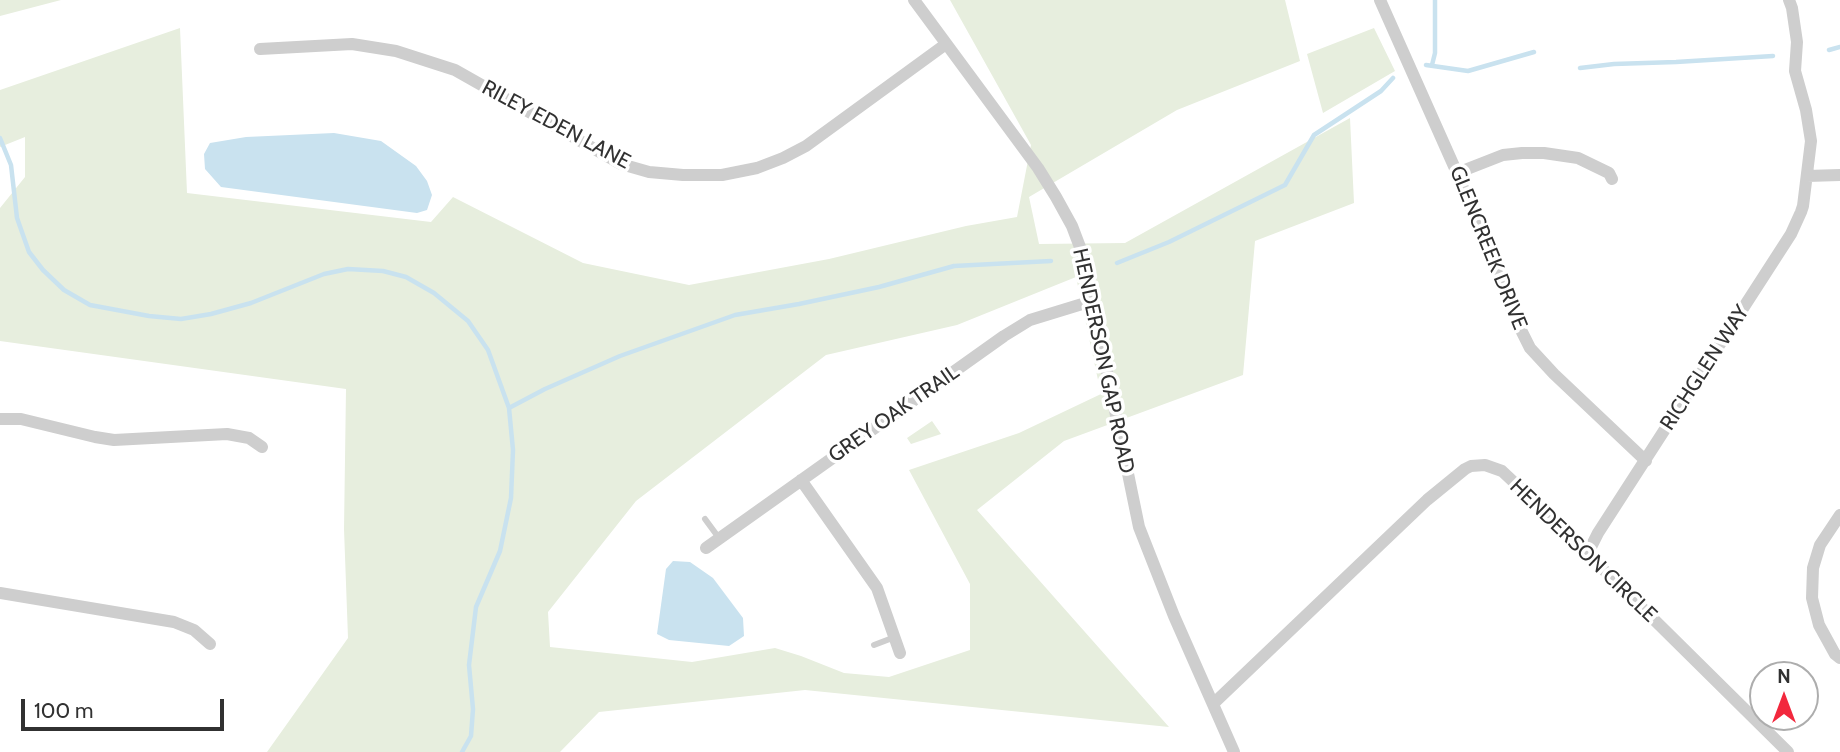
<!DOCTYPE html>
<html>
<head>
<meta charset="utf-8">
<style>
  body { margin:0 }
  #map { position:relative; width:1840px; height:752px; overflow:hidden; background:#fff; font-family:Cabin,sans-serif }
  canvas { display:block }
  .north { position:absolute; left:1749px; top:661px; width:70px; height:70px; box-sizing:border-box; background:#fff; border:2px solid #adadad; border-radius:50%; rotate:0deg; font-size:19px; font-weight:700; line-height:28px; text-align:center; color:#313131 }
  .north::after { content:''; display:block; margin:auto; width:24px; height:32px; background:#f2283d; clip-path:polygon(50% 0,100% 100%,50% 72%,0 100%) }
  .scale { position:absolute; left:21px; top:699px; width:203px; height:32px; box-sizing:border-box; border:4px solid #313131; border-top:0; padding-left:9px; font-size:21px; line-height:24px; white-space:nowrap; color:#313131; -webkit-text-stroke:5px #fff; paint-order:stroke }
</style>
</head>
<body>
<div id="map">
<canvas width="1840" height="752"></canvas>
<div class="north">N</div>
<div class="scale">100 m</div>
</div>
<script>
const g = document.querySelector('canvas').getContext('2d');
g.lineJoin = 'round';
function paint(path, color) {
  g.fillStyle = color;
  g.fill(path, 'evenodd');
}
function toPath(rows) {
  const path = new Path2D();
  for (const r of rows) {
    path.moveTo(r[0], r[1]);
    for (let i = 2; i < r.length; i += 2) path.lineTo(r[i], r[i + 1]);
  }
  return path;
}
function strokePath(path, color, width, dash) {
  g.strokeStyle = color;
  g.lineWidth = width;
  g.lineCap = dash ? 'butt' : 'round';
  g.setLineDash(dash || []);
  g.stroke(path);
}
function drawText(font, color, halo, rows, align = 'center') {
  g.font = font + ' Cabin,sans-serif';
  g.lineWidth = 7;
  g.setLineDash([]);
  g.textBaseline = 'middle';
  g.strokeStyle = halo;
  g.fillStyle = color;
  for (const [text, x, y, turn = 0] of rows) {
    g.save();
    g.translate(x, y);
    g.rotate((+turn || 0) * Math.PI / 180);
    g.textAlign = isNaN(turn) ? turn : align;
    if (halo) g.strokeText(text, 0, 0);
    g.fillText(text, 0, 0);
    g.restore();
  }
}
paint(toPath([
  [0,0,61,0,0,16],
  [950,0,1285,0,1300,61,1177,110,1029,197,1039,244,1125,243,1350,118,1354,203,1255,241,1243,375,1064,441,977,510,1169,727,805,690,599,712,560,752,267,752,348,638,344,529,346,389,0,341,0,208,25,177,25,137,0,147,0,90,180,28,187,193,431,222,453,197,583,263,689,285,829,259,966,226,1017,217,1031,145],
  [1076,277,1101,394,1019,433,909,470,970,584,970,650,889,677,844,673,801,656,775,648,692,662,550,647,548,612,636,501,826,355,957,325],
  [1374,28,1395,71,1323,113,1307,54],
  [932,421,941,434,911,444,907,438]
]), '#e7eede');
paint(toPath([
  [334,133,381,141,416,166,427,181,432,195,427,210,417,213,221,187,205,169,204,154,210,143,246,137],
  [673,561,690,562,713,578,743,618,744,636,729,646,669,640,657,634,666,569]
]), '#c9e2ef');
strokePath(toPath([
  [1829,50,1840,47],
  [1426,65,1468,71,1534,52],
  [1432,65,1435,53,1435,0],
  [1580,68,1614,64,1676,62,1773,56],
  [0,138,11,165,17,218,29,252,43,270,64,290,90,305,149,316,181,319,211,314,251,303,324,274,348,269,383,271,406,277,434,293,468,321,488,350,509,408,513,450,511,498,500,551,476,607,469,665,473,709,471,736,462,752],
  [1117,263,1169,242,1285,185,1314,135,1381,91,1393,78],
  [509,408,545,389,620,356,735,315,799,304,879,287,954,266,1051,261]
]), '#c9e2ef', 4.5);
strokePath(toPath([
  [705,519,719,538],
  [874,645,895,637]
]), '#cecece', 6);
strokePath(toPath([
  [914,0,1038,168,1056,197,1072,226,1083,255,1139,527,1174,616,1234,752],
  [1380,0,1457,173,1516,320,1530,348,1554,374,1646,461],
  [260,49,352,44,396,51,455,70,621,164,649,172,683,175,722,175,757,168,783,158,806,146,946,44],
  [1457,173,1503,155,1522,153,1544,153,1578,158,1609,173,1612,179],
  [1807,176,1840,175],
  [0,419,21,419,95,437,114,440,227,434,249,438,262,447],
  [801,480,877,588,900,653],
  [1840,515,1820,545,1813,568,1812,598,1819,625,1835,654,1840,658],
  [706,548,1004,336,1030,320,1092,301],
  [1587,555,1598,533,1791,234,1801,212,1803,206,1811,141,1806,110,1795,71,1797,42,1792,8,1789,0],
  [0,593,174,622,194,630,210,644],
  [1213,704,1427,500,1465,469,1471,466,1485,465,1502,471,1535,502,1788,752]
]), '#cecece', 12);
drawText('21px', '#313131', '#fff', [
  ["RILEY EDEN LANE",556,125,28],
  ["GLENCREEK DRIVE",1488,248,68],
  ["HENDERSON GAP ROAD",1103,361,78],
  ["RICHGLEN WAY",1705,368,-57],
  ["GREY OAK TRAIL",894,414,-35],
  ["HENDERSON CIRCLE",1583,551,44]
]);
</script>
</body>
</html>
